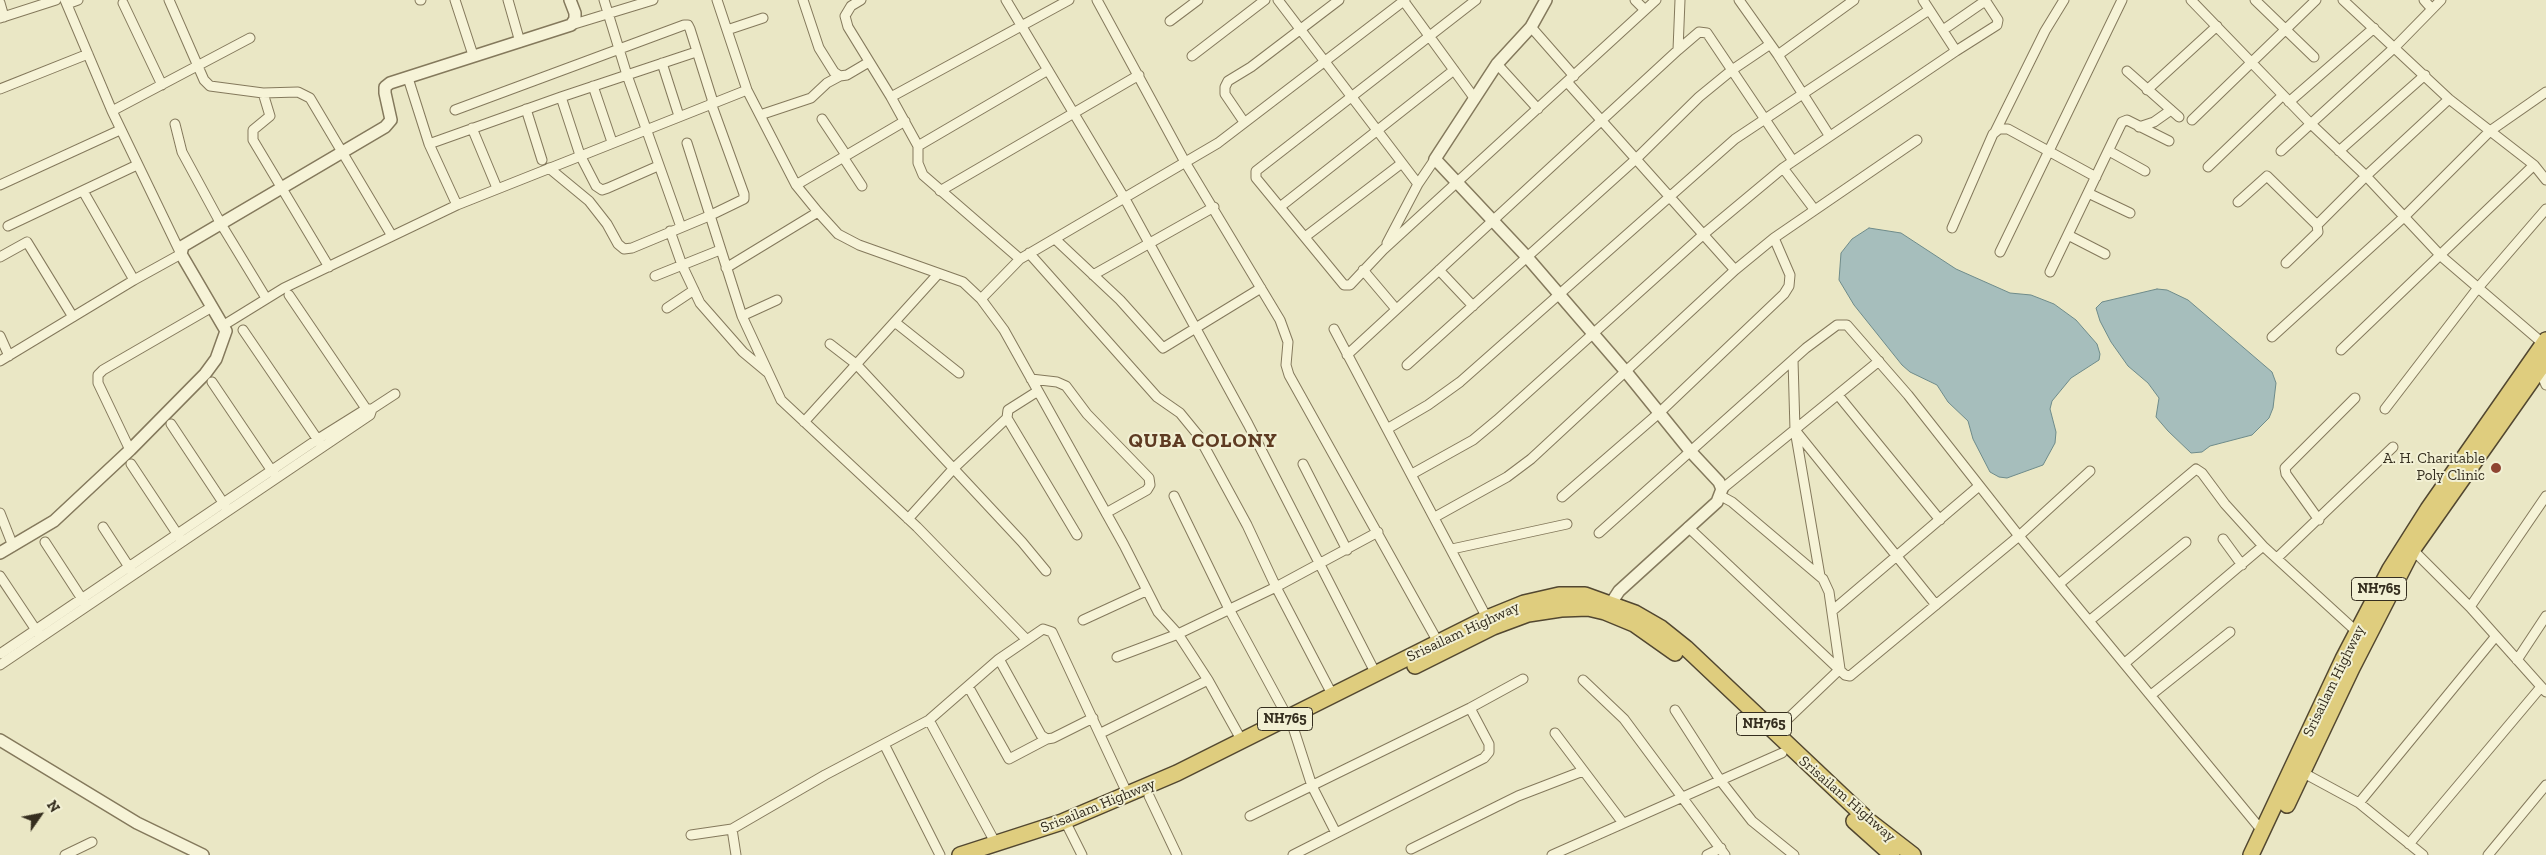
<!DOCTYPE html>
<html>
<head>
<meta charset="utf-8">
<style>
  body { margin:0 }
  #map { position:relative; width:2546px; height:855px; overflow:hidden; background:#eae7c5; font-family:"Zilla Slab",serif }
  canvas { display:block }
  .north { position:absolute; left:15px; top:790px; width:50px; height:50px; -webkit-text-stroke:4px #f2f0d4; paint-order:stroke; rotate:57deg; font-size:14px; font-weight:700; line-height:20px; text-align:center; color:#352e1f }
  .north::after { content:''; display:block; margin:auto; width:18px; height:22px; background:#352e1f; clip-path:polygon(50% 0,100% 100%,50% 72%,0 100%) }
</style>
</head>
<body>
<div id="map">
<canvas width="2546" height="855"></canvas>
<div class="north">N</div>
</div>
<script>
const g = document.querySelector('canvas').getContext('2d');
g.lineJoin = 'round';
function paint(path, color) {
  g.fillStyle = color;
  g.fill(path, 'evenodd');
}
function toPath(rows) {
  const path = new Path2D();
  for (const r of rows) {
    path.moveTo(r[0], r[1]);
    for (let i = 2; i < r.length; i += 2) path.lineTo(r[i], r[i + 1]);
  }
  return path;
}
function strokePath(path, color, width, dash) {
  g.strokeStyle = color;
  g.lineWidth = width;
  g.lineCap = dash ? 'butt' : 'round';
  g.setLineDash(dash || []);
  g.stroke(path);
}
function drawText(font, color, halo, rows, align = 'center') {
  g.font = font + ' "Zilla Slab",serif';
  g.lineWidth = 4;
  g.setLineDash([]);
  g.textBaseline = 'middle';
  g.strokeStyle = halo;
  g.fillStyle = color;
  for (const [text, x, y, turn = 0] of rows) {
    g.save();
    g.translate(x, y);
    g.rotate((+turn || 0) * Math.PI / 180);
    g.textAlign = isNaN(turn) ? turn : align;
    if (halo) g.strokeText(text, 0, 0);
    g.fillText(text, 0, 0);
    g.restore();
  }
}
const water = toPath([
  [1869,228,1901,233,1956,269,2010,293,2031,295,2054,304,2076,320,2097,344,2100,354,2099,360,2071,378,2052,401,2050,409,2056,432,2055,443,2043,465,2007,478,1999,477,1990,472,1973,439,1968,421,1948,402,1937,385,1910,372,1902,365,1854,305,1839,280,1841,253,1852,239,1869,228],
  [2157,289,2167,290,2188,300,2272,372,2276,383,2273,408,2269,418,2252,435,2210,446,2202,452,2191,453,2168,431,2156,417,2159,398,2148,383,2128,366,2111,342,2100,321,2096,308,2102,302,2157,289]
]);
paint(water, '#a6bebc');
strokePath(water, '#6e8b8a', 1);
const minor = toPath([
  [169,0,204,80,210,86,263,93,298,92,310,98,392,236],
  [420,0,421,0],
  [455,0,473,55],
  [508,0,520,42],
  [604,0,627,75,681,227],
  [717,0,747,90,796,185,818,212,838,234,859,245,963,282,981,299,1004,330,1124,545,1158,612,1178,634,1208,680,1242,741],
  [803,0,819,48,834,72,840,76,847,75,869,62],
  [861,0,851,6,845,16,848,27,891,97,918,146,918,163,923,175,1020,259],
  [1006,0,1125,199,1248,424,1376,674],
  [1097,0,1185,162,1280,320,1288,342,1286,365,1289,375,1438,642],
  [1278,0,1418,184],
  [1403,0,1475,99],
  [1476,0,1256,171,1256,178,1344,285,1350,285,1383,250,1656,0],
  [1635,0,1645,10],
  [1739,0,1778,55,1829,135],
  [1923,0,1956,51],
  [2191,0,2310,123,2366,176,2441,256,2546,346],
  [2255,0,2314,57],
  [2343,0,2449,99,2534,165,2546,180],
  [2424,0,2432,9],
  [0,3,4,17],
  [123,3,162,85],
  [67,4,78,0],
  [0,18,56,0],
  [1170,21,1198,0],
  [571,25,653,0],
  [1531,27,1574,76],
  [727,30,763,18],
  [1943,30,1985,1],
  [1678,50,1699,32,1707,33,1793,161],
  [1778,55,1854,0],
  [1192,56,1265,0],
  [662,63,679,116],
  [1497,64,1538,109],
  [2127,71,2179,117],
  [408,78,429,144,457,205],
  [1568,83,1735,270],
  [593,86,612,142],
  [0,89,88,54],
  [2147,90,2217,26],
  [263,93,270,116,253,130,253,140,329,267],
  [561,97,580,155,596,186,602,190,608,188,658,166],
  [891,97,1069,0],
  [2289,102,2374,28],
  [526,109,542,160],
  [455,110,684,25,688,25,690,29,713,102],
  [112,111,250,38],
  [760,115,811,98,827,83,840,76],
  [822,119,846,155],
  [2192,120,2316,0],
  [1244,122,1225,94,1225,87,1228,81,1251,67,1339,0],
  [175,124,182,152,221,224,266,298],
  [2139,127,2154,122,2171,110],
  [472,128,497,188],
  [1995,132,2045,31,2064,0],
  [687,143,742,316,781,400,917,527,1026,639],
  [429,144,561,97,696,52],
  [918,146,1048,70],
  [2109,151,2145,171],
  [2281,151,2395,47,2441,0],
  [2339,151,2425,75],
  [843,157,862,186],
  [2208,167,2283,95],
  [549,168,589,201,607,224,618,244,624,249,632,248,709,216,744,199,744,194,711,103],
  [1783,168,1814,209],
  [0,185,120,130],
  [796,185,905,121],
  [83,191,134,280],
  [940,191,1139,75],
  [2088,193,2130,213],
  [2238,202,2267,176,2317,225,2318,232,2286,263],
  [1280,207,1454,70],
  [2317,225,2366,176,2449,99],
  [8,226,137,165],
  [1952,228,1993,134,1999,129,2008,129,2096,177],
  [670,231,682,265,700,303,743,352,767,372],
  [2068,235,2105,254],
  [1305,237,1402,163],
  [1055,239,1120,300,1163,348,1261,288],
  [1387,243,1418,184,1435,159],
  [2000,252,2122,0],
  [1029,253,1157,397,1180,413,1198,435,1247,525,1276,587,1333,696],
  [0,257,27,242,73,317],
  [726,268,818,212],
  [1363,270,1396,309],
  [1439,270,1473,306],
  [2050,272,2122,122,2127,120,2169,141],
  [1093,275,1214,207],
  [655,276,720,250],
  [289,295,369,413],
  [981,299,1020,259,1218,143,1405,0],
  [667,308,694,290],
  [742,316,777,300],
  [896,323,959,373],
  [224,325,284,288,457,205,747,90],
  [1334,329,1487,618],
  [243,330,320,443],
  [0,336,9,356],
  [2272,337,2404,217,2490,131,2546,92],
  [830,344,856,364,1022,542,1046,571],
  [2341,350,2534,165],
  [1347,355,1678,50,1680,0],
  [1793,360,1795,430,1820,576],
  [0,361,134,280,181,254,112,111,65,0],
  [1407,365,1636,159,1699,97,1732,70,1769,45],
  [2539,369,2546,385],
  [1031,379,1057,382,1066,386,1087,414,1149,478,1150,485,1147,490,1106,513],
  [212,382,274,474],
  [1038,391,1008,410,1007,418,1077,535],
  [1838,395,1940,520],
  [2385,409,2477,289,2546,209],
  [804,422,938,274],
  [171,424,226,507],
  [1387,429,1428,405,1460,382,1735,139,1929,10],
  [1795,430,1936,605],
  [130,450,98,383,98,375,103,370,212,307],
  [131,464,180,538],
  [1303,464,1347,550],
  [1412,474,1473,440,1497,420,1705,233,1783,168,1956,51,1997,25,1998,20,1985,0],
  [1722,489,1879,361],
  [1174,496,1229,609,1288,718],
  [1721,496,1732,502,1823,579,1829,592,1840,669,1773,733],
  [1562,497,1659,413,1784,294,1789,286,1790,275,1774,238],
  [0,513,13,546],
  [1435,517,1507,477,1531,459,1735,270,1774,238,1917,140],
  [908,519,954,468,1007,418],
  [2319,520,2286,474,2285,468,2355,398],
  [103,527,131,570],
  [1688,527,1845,675,1850,676,2019,536,2090,471],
  [1599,533,1806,348,1837,325,1847,325,1908,395,2019,536,2263,832],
  [2223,539,2242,565],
  [45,542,84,602],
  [2410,547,2470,607,2546,692],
  [1452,549,1567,524],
  [2277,558,2393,447],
  [0,576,38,633],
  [2059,584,2196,469,2202,473,2225,504,2263,546],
  [2470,607,2546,496],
  [1832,611,1979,486],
  [1083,620,1146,591],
  [2089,621,2186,542],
  [0,654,318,439,366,409,372,409,395,394],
  [1117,657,1178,634,1276,587,1378,532],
  [999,659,1041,735,1047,739,1053,738,1093,718],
  [2517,660,2546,616],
  [2125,663,2263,546,2357,632],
  [0,665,370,415,372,409],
  [1583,680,1624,719,1725,855],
  [968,686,1009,759,1047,739],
  [2151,695,2230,632],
  [1675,710,1720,780,1752,821,1794,855],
  [929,720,996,844],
  [1293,727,1312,786,1336,833],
  [1101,733,1208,680],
  [1555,733,1623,823],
  [884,744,940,855],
  [2300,771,2359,803,2423,855],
  [1149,796,1177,855],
  [2359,803,2496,636],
  [1250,816,1470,708,1523,679],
  [1065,821,1082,855],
  [732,829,736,855],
  [691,835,732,829,825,775,929,720,999,659,1043,629,1052,632,1128,795],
  [2409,844,2541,687],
  [1411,849,1518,796,1583,771],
  [65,855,92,842],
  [1293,855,1484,758,1489,752,1489,744,1470,708],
  [1552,855,1782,753],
  [1707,855,1721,848],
  [2488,855,2546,785]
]);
const tertiary = toPath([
  [1546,0,1531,27,1497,64,1435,159,1527,257,1627,373,1691,452,1719,482,1722,489,1717,502,1619,591,1606,611],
  [0,553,54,521,130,450,205,374,216,359,226,331,181,254,183,246,385,127,391,120,385,93,385,87,390,83,571,25,575,19,575,13,570,0],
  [0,740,137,823,203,855]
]);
const trunk = toPath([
  [1415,666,1493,627,1528,614,1561,609,1588,608,1605,612,1634,624,1675,653],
  [2287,805,2352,668,2413,549,2546,360],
  [1854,821,1892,855],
  [960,855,1062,822,1177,773,1487,618,1524,603,1559,595,1585,595,1635,613,1661,628,1686,648,1869,821,1913,855],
  [2251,855,2343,659,2390,569,2428,509,2546,340]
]);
strokePath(minor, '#84795c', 11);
strokePath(tertiary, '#84795c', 14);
strokePath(trunk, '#524730', 18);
strokePath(minor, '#f6f3d7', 9);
strokePath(tertiary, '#f6f3d7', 11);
strokePath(trunk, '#dfcd7e', 15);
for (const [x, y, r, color] of [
  [2496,468,6,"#8e4431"]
]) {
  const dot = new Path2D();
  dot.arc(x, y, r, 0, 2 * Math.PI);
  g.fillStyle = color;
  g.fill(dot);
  strokePath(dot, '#f2f0d4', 2);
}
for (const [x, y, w] of [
  [2379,589,55],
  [1285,719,55],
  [1764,724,55]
]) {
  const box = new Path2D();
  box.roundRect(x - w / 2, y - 11.5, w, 23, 4);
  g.fillStyle = '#f2f0d4';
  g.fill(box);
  strokePath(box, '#352e1f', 1);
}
drawText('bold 14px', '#352e1f', null, [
  ["NH765",2379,589],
  ["NH765",1285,719],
  ["NH765",1764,724]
]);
drawText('15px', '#352e1f', '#f2f0d4', [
  ["A. H. Charitable",2485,459],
  ["Poly Clinic",2485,476]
], 'right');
drawText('15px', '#352e1f', '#f2f0d4', [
  ["Srisailam Highway",1463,632,-25],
  ["Srisailam Highway",2334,681,-64],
  ["Srisailam Highway",1847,799,41],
  ["Srisailam Highway",1098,806,-22]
]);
g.letterSpacing = '1px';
drawText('bold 20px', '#5e3b22', '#f2f0d4', [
  ["QUBA COLONY",1203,441]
]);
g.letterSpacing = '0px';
</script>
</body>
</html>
